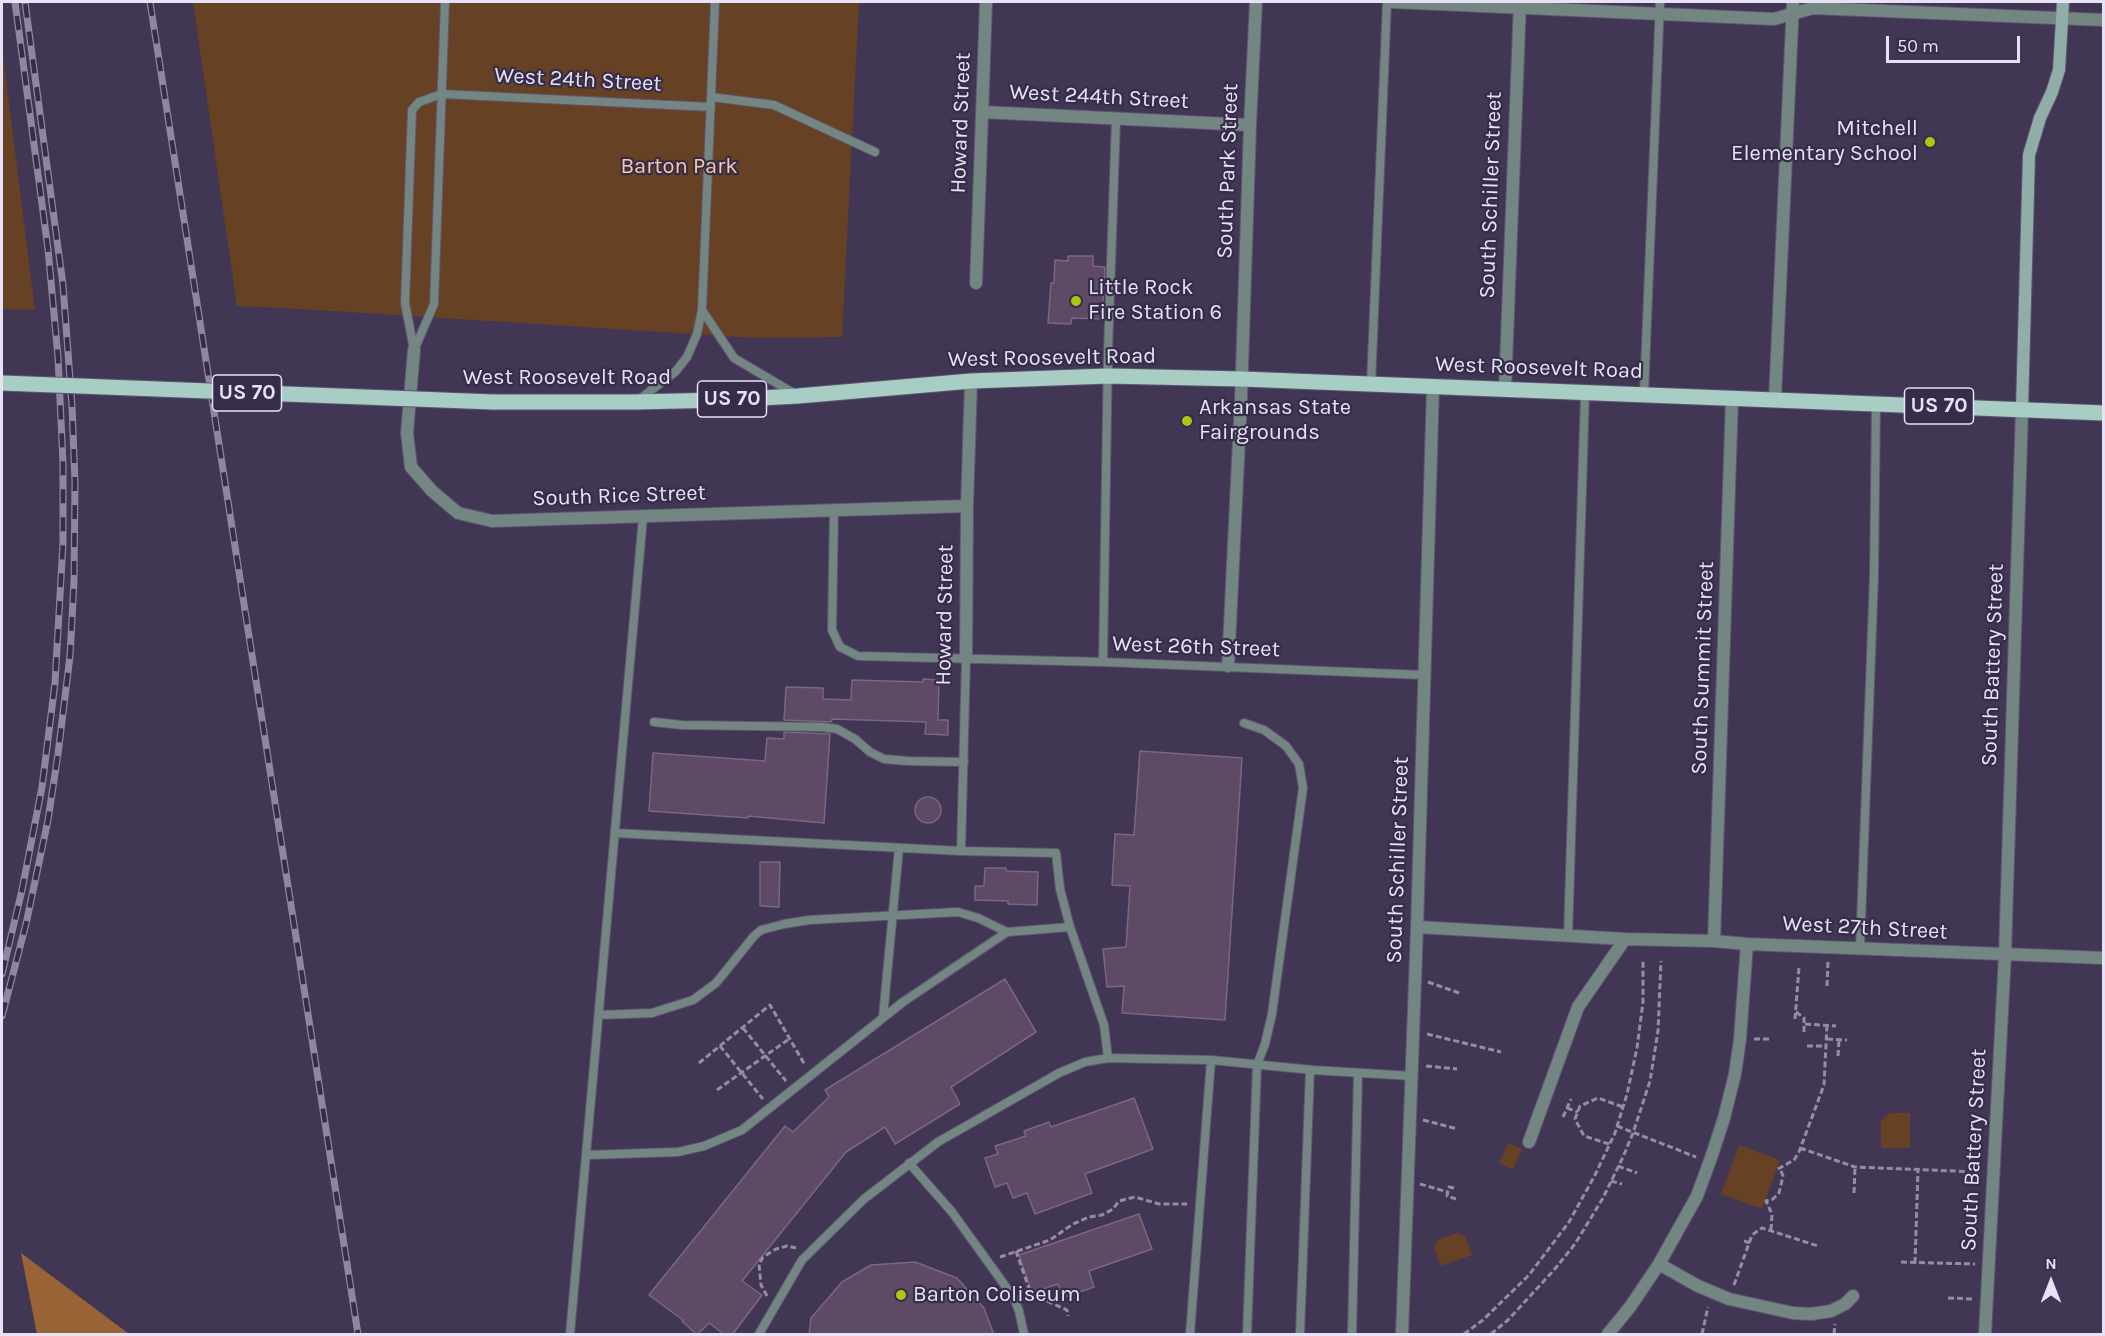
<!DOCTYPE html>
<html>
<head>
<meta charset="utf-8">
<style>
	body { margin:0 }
	#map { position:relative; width:2105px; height:1336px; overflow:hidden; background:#413754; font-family:Karla,sans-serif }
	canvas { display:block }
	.frame { position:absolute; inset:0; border:3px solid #e7e2f5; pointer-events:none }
	.north { position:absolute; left:2021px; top:1252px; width:60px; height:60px; -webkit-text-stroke:4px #362d49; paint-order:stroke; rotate:0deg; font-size:16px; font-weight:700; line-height:24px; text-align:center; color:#e7e2f5 }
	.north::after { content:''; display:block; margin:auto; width:21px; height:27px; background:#e7e2f5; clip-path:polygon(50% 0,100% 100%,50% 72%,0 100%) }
	.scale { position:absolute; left:1886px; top:36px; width:134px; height:27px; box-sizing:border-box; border:3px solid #e7e2f5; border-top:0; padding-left:8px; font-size:18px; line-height:21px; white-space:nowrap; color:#e7e2f5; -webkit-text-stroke:4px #362d49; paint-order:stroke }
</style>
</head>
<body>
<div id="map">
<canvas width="2105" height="1336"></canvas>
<div class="frame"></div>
<div class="north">N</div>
<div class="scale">50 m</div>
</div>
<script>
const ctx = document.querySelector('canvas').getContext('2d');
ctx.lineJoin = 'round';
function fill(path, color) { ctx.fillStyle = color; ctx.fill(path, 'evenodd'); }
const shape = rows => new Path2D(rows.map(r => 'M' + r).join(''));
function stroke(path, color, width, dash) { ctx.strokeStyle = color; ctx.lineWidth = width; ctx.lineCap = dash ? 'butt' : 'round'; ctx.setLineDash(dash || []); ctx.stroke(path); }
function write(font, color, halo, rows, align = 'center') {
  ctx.font = font + ' Karla,sans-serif'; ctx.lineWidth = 4.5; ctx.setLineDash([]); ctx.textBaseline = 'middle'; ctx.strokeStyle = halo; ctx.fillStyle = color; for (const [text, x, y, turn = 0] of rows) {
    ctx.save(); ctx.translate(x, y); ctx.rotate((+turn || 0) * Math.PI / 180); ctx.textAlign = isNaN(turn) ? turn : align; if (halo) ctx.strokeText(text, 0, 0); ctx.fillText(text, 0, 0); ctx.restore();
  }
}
fill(shape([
	[193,2,859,2,842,337,756,338,301,309,237,306],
	[2,48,35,310,2,309],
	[1890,1113,1910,1113,1910,1148,1881,1148,1881,1121],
	[1508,1143,1522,1149,1513,1169,1499,1163],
	[1739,1145,1780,1160,1762,1209,1721,1194],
	[1457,1233,1465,1236,1472,1255,1441,1266,1434,1248,1437,1240]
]), '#664123');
fill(shape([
	[21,1253,129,1334,37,1334]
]), '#9a6335');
const building = shape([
	[1068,256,1093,256,1093,266,1105,267,1102,319,1072,318,1071,324,1048,323,1051,283,1054,283,1055,260,1068,261,1068,256],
	[923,679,939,680,938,720,948,720,948,735,925,734,926,722,832,719,831,722,784,720,786,687,823,688,823,699,851,700,852,680,923,682,923,679],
	[784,732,830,734,824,823,748,816,748,818,649,811,653,753,765,761,767,738,784,739,784,732],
	[1140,751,1242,758,1225,1020,1122,1013,1124,986,1107,987,1103,949,1126,947,1130,886,1112,885,1115,834,1134,835,1140,751],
	'915 810a13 13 0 1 1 26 0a13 13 0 1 1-26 0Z',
	[760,862,780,862,779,907,760,906,760,862],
	[985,868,1006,868,1006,871,1038,872,1037,905,1008,904,1008,901,975,900,975,886,984,886,985,868],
	[1005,979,1036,1032,951,1087,960,1104,895,1144,885,1127,846,1152,742,1281,762,1295,732,1335,725,1335,709,1323,697,1335,682,1321,683,1320,649,1295,785,1126,793,1132,829,1097,825,1090,1005,979],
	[1134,1098,1153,1149,1085,1174,1092,1193,1035,1214,1027,1193,1013,1198,1007,1183,995,1187,985,1158,998,1154,995,1146,1026,1136,1024,1131,1049,1122,1051,1127,1134,1098],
	[1139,1214,1152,1249,1089,1271,1094,1287,1062,1298,1058,1284,1032,1293,1019,1255,1139,1214],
	[915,1262,957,1278,984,1308,994,1335,809,1335,811,1318,842,1282,871,1265,915,1262]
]);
fill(building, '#5f4a65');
stroke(building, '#7c6682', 1.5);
const lane = shape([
	[711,97,774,105,875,152],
	[702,310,734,358,795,394],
	[415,348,434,304,445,2],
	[414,350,405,303,412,110,419,102,442,94,711,107],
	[1371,384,1387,2],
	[1644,394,1660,2],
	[640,399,676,371,687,357,697,334,702,310,715,2],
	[834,510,832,630,840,647,858,656,1103,662,1424,675],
	[1103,662,1108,351,1116,119],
	[654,722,682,725,822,727,837,729,855,739,870,752,884,759,908,761,964,762],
	[1244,723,1264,730,1286,746,1299,764,1303,788,1272,1014,1265,1044,1257,1065,1247,1334],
	[615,833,961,851,1056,853,1060,889,1070,927,1104,1025,1108,1058],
	[961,851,966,659],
	[1568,936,1585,393],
	[1860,948,1874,576,1876,403],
	[599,1015,652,1013,693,1000,716,983,754,936,761,930,784,924,809,920,958,912,978,918,1007,932,1070,927],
	[883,1017,899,848],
	[587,1155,678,1152,704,1146,742,1130,903,1002,1007,932],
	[909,1163,952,1212,1014,1298,1019,1311,1024,1334],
	[570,1334,643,517],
	[759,1334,802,1260,864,1199,938,1142,1059,1073,1085,1062,1108,1058,1211,1060,1313,1070,1412,1076],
	[1190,1334,1211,1060],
	[1300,1334,1310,1070],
	[1352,1334,1358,1073]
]);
const street = shape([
	[1392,2,1774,19,1813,8,2104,20],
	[982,112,1250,125],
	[976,283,986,2],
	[414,350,407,433,411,467,432,491,458,513,492,521,967,506],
	[1505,390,1520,2],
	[1775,399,1793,2],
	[966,659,967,506,971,381],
	[1228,666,1241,399,1250,125,1256,2],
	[1417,927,1625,939],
	[1714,941,1732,398],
	[1529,1142,1578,1007,1625,939,1714,941,1747,944,2104,958],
	[1659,1264,1698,1286,1729,1299,1793,1313,1811,1314,1831,1311,1845,1304,1853,1296],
	[1402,1334,1417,927,1433,386],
	[1608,1334,1630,1307,1659,1264,1697,1196,1712,1155,1724,1118,1735,1074,1740,1039,1747,944],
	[1985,1334,2005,955,2022,409]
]);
const secondary = shape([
	[2022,409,2029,155,2040,118,2052,92,2059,70,2063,2]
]);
const primary = shape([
	[493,402,636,402,721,400,798,396,971,381,1108,376,1242,379,2104,413]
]);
stroke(lane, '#5f5671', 10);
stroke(street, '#5f5671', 14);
stroke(secondary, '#5f5671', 14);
stroke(primary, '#5f5671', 17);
stroke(shape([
	[1428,982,1462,994],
	[1827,986,1828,961],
	[1796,1012,1804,1018,1804,1033],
	[1795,1019,1799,967],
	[1805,1024,1836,1026],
	[743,1028,786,1081],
	[1427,1034,1501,1052],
	[1754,1039,1769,1039],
	[1827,1039,1847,1040],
	[720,1046,763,1099],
	[1807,1046,1826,1046],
	[1838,1056,1839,1040],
	[699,1063,770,1005,805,1065],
	[1426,1066,1457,1069],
	[717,1090,789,1039],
	[1567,1108,1578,1112],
	[1563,1117,1571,1099],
	[1423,1120,1458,1129],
	[1617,1126,1696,1157],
	[1609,1144,1584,1136,1575,1119,1580,1106,1598,1098,1623,1107],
	[1800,1148,1855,1167,1980,1172],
	[1618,1166,1637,1173],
	[1778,1169,1794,1160,1799,1152,1824,1085,1827,1025],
	[1611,1181,1622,1184],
	[1420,1184,1448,1192],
	[1454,1188,1449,1187,1447,1196,1456,1199],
	[1854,1193,1855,1167],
	[1771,1230,1772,1214,1766,1201,1773,1199,1779,1193,1783,1176,1780,1168],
	[1744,1241,1750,1243],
	[1016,1251,1031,1294,1067,1310,1068,1316],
	[1000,1257,1050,1240,1073,1224,1089,1217,1102,1215,1113,1209,1119,1201,1135,1197,1159,1204,1187,1204],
	[1901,1262,1975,1264],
	[1915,1263,1918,1170],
	[1734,1285,1752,1235,1762,1228,1818,1246],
	[767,1296,761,1285,759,1264,763,1257,776,1249,787,1246,796,1248],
	[1948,1298,1973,1299],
	[1464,1334,1483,1320,1529,1275,1569,1222,1595,1175,1615,1133,1627,1094,1637,1048,1643,1002,1643,960],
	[1491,1334,1508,1320,1554,1270,1575,1244,1603,1198,1623,1157,1633,1133,1650,1081,1658,1031,1661,961],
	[1702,1334,1708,1307],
	[1834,1334,1835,1324]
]), '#958da5', 3, [6, 3]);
stroke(lane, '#738681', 8);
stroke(street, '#738681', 12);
stroke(secondary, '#90aea7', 12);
stroke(primary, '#a7cdc4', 15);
const rail = shape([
	[150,2,358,1334],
	[2,974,22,890,42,787,55,683,63,543,63,463,58,357,48,249,15,2],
	[2,1016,26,924,48,820,58,754,70,656,74,581,75,482,72,406,63,285,25,2]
]);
stroke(rail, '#8f87a0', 7);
stroke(rail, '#362d49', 4.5, [14]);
const primaryBridge = shape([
	[2,383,493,402]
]);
stroke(primaryBridge, '#5f5671', 17, []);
stroke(primaryBridge, '#a7cdc4', 15);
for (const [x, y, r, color] of [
	[1930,142,6,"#adc610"],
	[1076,301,6,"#adc610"],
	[1187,421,6,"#adc610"],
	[901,1295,6,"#adc610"]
]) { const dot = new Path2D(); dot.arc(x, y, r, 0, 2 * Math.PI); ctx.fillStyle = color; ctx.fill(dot); stroke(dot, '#362d49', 2); }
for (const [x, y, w] of [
	[247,393,69],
	[732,399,69],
	[1939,406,69]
]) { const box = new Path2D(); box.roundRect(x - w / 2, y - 18, w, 36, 4.5); ctx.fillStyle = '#362d49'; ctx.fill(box); stroke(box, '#e7e2f5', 1.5); }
write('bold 21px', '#e7e2f5', null, [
	["US 70",247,393],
	["US 70",732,399],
	["US 70",1939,406]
]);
write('22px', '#e7e2f5', '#362d49', [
	["West 24th Street",578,80,3],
	["West 244th Street",1099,97,3],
	["Howard Street",961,123,-88],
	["South Park Street",1228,171,-88],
	["South Schiller Street",1491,195,-88],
	["West Roosevelt Road",1052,358,-1],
	["West Roosevelt Road",1539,368,2],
	["West Roosevelt Road",567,378],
	["South Rice Street",619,496,-2],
	["Howard Street",945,615,-89],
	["West 26th Street",1196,647,2],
	["South Battery Street",1993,665,-88],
	["South Summit Street",1703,668,-88],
	["South Schiller Street",1398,860,-88],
	["West 27th Street",1865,928,3],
	["South Battery Street",1974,1150,-87]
]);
write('22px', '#e7e2f5', '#362d49', [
	["Mitchell",1918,129,"right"],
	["Elementary School",1918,154,"right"],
	["Little Rock",1088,288],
	["Fire Station 6",1088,313],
	["Arkansas State",1199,408],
	["Fairgrounds",1199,433],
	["Barton Coliseum",913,1295]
], 'left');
write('22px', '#fbcaa5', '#362d49', [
	["Barton Park",679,167]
]);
</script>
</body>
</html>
